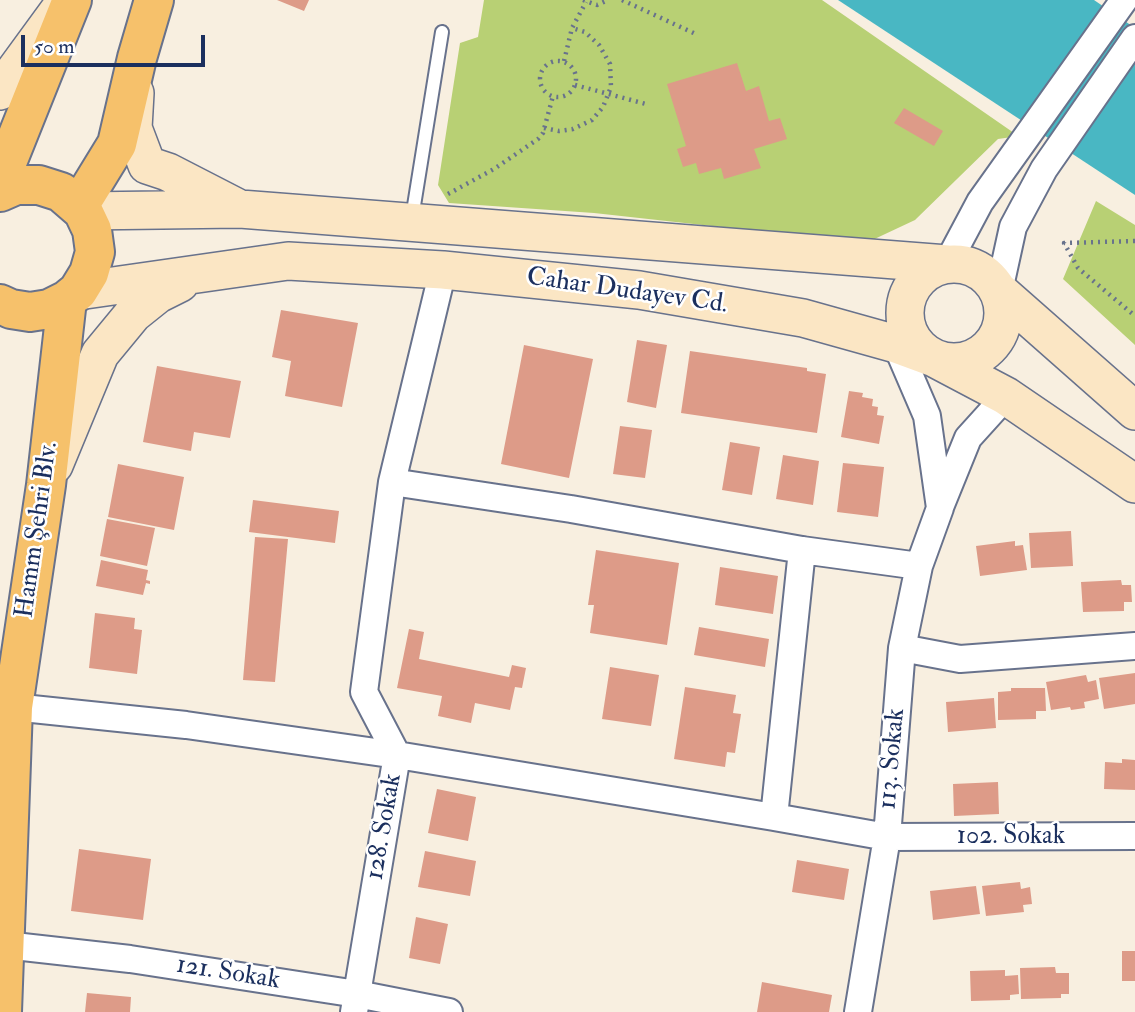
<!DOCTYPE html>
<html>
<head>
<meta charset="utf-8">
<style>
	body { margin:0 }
	#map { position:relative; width:1135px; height:1012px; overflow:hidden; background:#f8efe0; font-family:"IM FELL Double Pica",serif }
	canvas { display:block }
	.scale { position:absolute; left:21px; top:35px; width:184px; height:32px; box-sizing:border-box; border:4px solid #1b2f5e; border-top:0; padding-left:9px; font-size:21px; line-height:24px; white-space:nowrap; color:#1b2f5e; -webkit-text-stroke:5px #fff; paint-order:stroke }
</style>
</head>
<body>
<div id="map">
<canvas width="1135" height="1012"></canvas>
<div class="scale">50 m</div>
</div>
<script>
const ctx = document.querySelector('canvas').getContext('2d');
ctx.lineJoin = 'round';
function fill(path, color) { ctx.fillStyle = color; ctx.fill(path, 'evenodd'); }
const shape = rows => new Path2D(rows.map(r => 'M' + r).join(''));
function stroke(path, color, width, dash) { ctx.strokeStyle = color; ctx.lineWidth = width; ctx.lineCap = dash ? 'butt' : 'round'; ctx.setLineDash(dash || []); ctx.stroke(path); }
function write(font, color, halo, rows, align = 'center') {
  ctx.font = font + ' "IM FELL Double Pica",serif'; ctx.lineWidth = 5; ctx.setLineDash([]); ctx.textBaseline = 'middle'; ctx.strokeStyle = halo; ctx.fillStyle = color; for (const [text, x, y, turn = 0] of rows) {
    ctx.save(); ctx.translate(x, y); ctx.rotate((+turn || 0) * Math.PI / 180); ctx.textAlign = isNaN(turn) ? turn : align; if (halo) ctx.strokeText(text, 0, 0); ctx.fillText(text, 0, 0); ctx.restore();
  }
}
fill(shape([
	[484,0,822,0,1014,133,1012,137,998,139,915,220,866,243,594,213,449,203,438,185,460,43,478,37],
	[1096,201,1135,225,1135,345,1063,279]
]), '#b8d074');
fill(shape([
	[838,0,1094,0,1135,28,1135,195]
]), '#49b7c3');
fill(shape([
	[277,0,309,0,304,11],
	[737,63,746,91,759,86,769,121,780,118,787,139,754,149,761,168,724,179,721,168,699,174,696,163,683,167,677,149,686,146,667,84],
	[904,108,943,131,934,146,894,123],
	[281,310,358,323,342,407,285,396,291,361,272,357],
	[637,340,667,345,656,408,627,402],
	[524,345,593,359,569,478,501,464],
	[690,351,807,368,807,371,826,374,817,433,681,413],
	[157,366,241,381,230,438,194,432,191,451,143,442],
	[849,391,863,393,862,397,873,399,872,406,878,407,877,415,884,416,879,444,841,437],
	[620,426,652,430,645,478,613,474],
	[730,442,760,447,752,495,722,490],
	[783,455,819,461,813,505,776,499],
	[843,463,884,467,878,517,837,512],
	[118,464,184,477,174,530,108,517],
	[253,500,339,511,335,543,249,532],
	[107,519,155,528,147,566,100,556],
	[1071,531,1073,566,1031,568,1029,533],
	[255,537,288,539,275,682,243,680],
	[1015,541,1015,546,1023,545,1027,570,980,576,976,546],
	[596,550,679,563,667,645,590,633,594,605,588,605],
	[101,560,148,570,146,580,150,581,150,584,146,583,143,595,96,586],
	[720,567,778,576,773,614,715,605],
	[1121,580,1122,585,1131,585,1132,602,1124,602,1124,611,1083,612,1081,582],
	[95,613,135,618,134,629,142,630,137,674,89,668],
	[699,627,769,639,765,667,694,655],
	[409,629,424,632,419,659,509,677,512,665,526,668,522,688,515,687,510,710,475,703,471,723,438,716,442,696,397,688],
	[610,667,659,675,651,726,602,719],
	[1135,673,1135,704,1104,709,1099,678],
	[1086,675,1088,682,1096,680,1099,699,1084,702,1085,708,1071,710,1070,707,1051,710,1046,682],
	[685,687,736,695,733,713,741,714,735,753,727,752,725,767,674,759],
	[1011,688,1045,688,1046,711,1036,711,1036,719,998,720,998,692,1011,691],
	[994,698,996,728,948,732,946,702],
	[1122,759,1135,760,1135,790,1104,789,1105,762,1122,763],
	[998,782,999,814,954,816,953,784],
	[437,789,476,797,468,841,428,833],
	[79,849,151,859,143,920,71,911],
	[425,851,476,861,470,896,418,887],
	[797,860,849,869,844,900,792,892],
	[1020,882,1021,889,1030,887,1032,904,1023,905,1024,912,986,916,982,886],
	[976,886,980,914,933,920,930,891],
	[416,917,448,924,440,964,409,958],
	[1122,951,1135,951,1135,981,1122,981],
	[1055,967,1056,973,1069,973,1069,994,1061,994,1061,998,1021,999,1020,968],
	[1005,970,1005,976,1018,975,1019,994,1010,995,1010,1000,971,1001,970,971],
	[762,982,832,995,829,1012,757,1012],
	[87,993,131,997,130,1012,85,1012]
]), '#dd9b88');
const service = shape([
	[412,218,442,32]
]);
const minor = shape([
	[947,264,980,202,1124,0],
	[443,270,392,482,571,509,802,550,919,566],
	[999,291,1013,227,1044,169,1135,38],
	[940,507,968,438,1006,396],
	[802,550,774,817,887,837,1135,836],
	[902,648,960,659,1135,646],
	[13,707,186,725,397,755,774,817],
	[5,945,130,959,357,994,449,1012],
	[354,1012,397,755,364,692,392,482],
	[858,1012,887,837,902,648,919,566,940,508,927,416,896,344]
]);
const secondary = shape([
	[0,91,60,9],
	[135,93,133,128,147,165,168,172,236,207],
	[83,211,240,209,947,264],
	'905 313a49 49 0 1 1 98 0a49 49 0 1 1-98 0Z',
	[78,291,288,261,443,270,639,290,803,318,896,344,934,358,1006,396,1135,484],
	[999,291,1135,411],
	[54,465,100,354,133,314,158,294,180,283]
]);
const primary = shape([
	[0,180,72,0],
	[0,192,16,185,39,185,61,192,83,211,92,230,95,252,89,273,78,291,67,300,49,309,30,312,11,309,0,304],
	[79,206,117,144,137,58,154,0],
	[2,1012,13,707,46,485,67,300]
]);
stroke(service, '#68728c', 16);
stroke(minor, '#68728c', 30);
stroke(secondary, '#68728c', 40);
stroke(primary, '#68728c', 42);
stroke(shape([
	[583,0,597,5,608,0],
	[622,0,698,35],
	'540 79a18 18 0 1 1 36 0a18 18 0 1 1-36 0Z',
	[564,61,572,28,586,2],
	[575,85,646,104],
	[544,128,559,131,573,129,592,120,603,107,611,87,610,64,599,45,585,32,572,28],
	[448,194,494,169,538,139,543,133,553,96],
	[1135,241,1064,243,1078,268,1135,316]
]), '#68728c', 4.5, [2, 5]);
stroke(service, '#fff', 12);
stroke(minor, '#fff', 26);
stroke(secondary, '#fbe6c4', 37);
stroke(primary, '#f6c16b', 38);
write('26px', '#1b2f5e', '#fff', [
	["Cahar Dudayev Cd.",627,292,8],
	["Hamm Şehri Blv.",38,530,-82],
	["113. Sokak",893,759,-85],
	["128. Sokak",385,827,-80],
	["102. Sokak",1011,837],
	["121. Sokak",228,974,9]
]);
</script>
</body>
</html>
